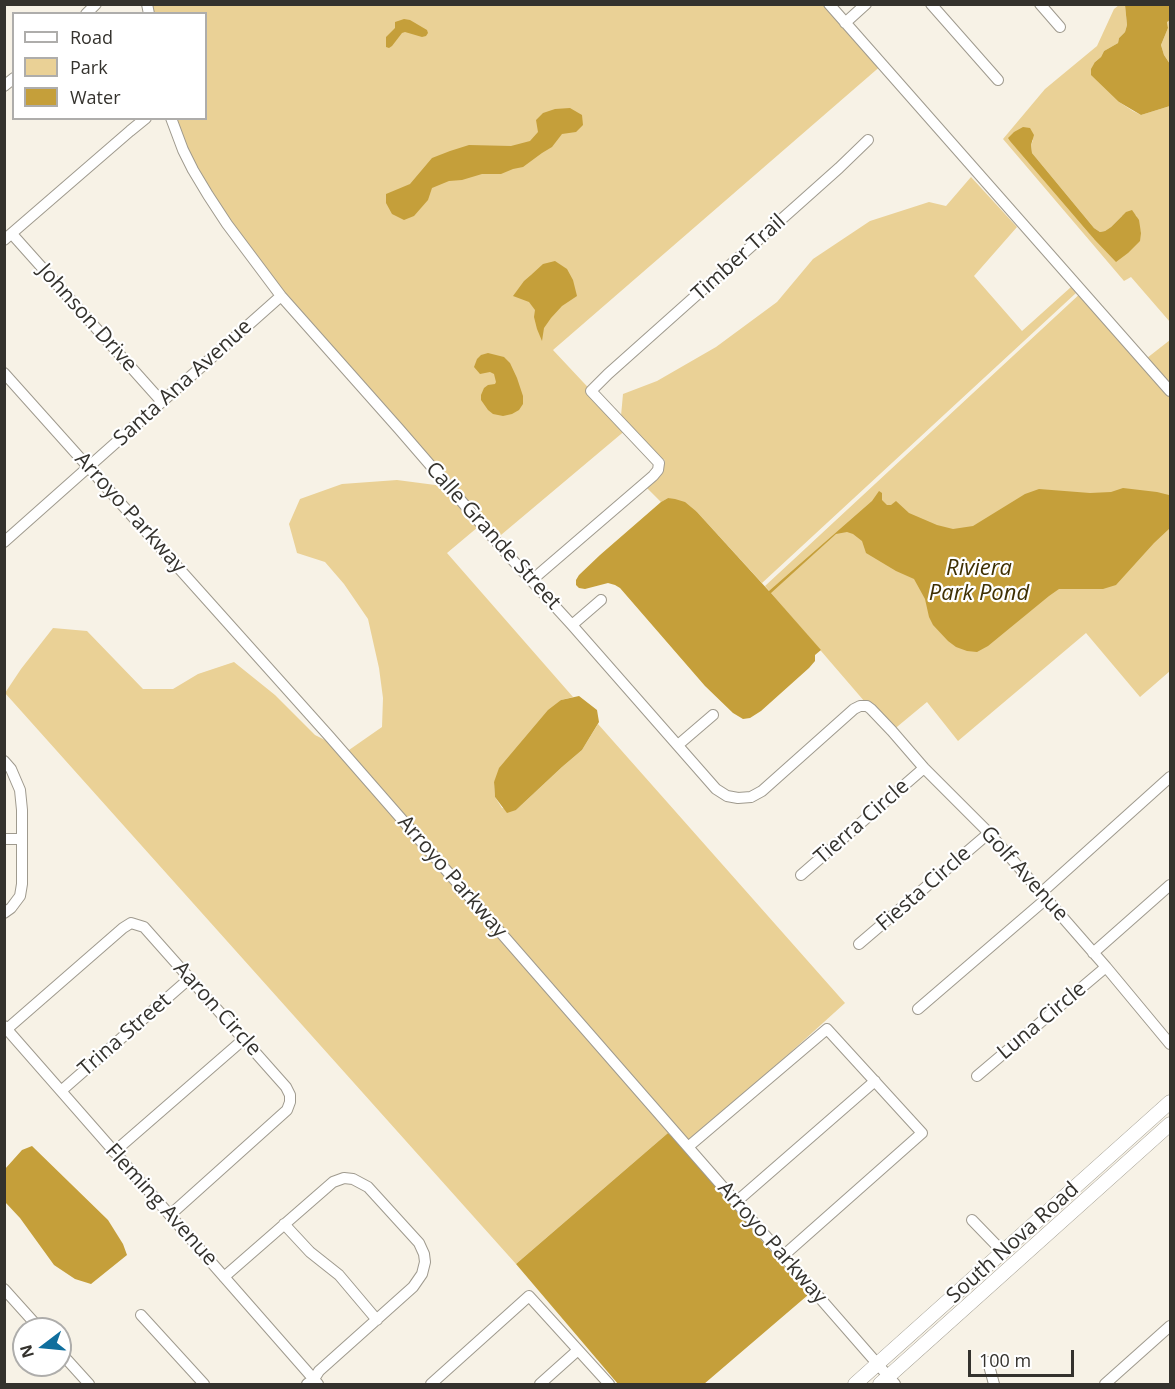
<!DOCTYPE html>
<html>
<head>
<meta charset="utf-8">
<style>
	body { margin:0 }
	#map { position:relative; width:1175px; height:1389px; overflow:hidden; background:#f7f2e6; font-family:"Open Sans",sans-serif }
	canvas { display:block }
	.frame { position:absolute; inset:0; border:6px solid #34322d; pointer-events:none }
	.legend { position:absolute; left:12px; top:12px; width:195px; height:108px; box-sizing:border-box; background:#fff; border:2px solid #aeadab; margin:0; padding:8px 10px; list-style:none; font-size:18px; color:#34322d }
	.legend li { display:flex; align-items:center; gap:12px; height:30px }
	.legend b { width:30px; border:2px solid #aeadab }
	.north { position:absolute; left:12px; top:1317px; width:60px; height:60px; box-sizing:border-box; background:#fff; border:2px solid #aeadab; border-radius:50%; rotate:254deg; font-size:16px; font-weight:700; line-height:24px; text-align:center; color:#34322d }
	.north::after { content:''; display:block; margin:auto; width:21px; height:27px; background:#0f6e9d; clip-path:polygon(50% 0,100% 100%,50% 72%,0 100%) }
	.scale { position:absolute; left:968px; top:1350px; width:106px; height:27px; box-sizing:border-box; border:3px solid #34322d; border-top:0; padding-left:8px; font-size:18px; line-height:21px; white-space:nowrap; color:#34322d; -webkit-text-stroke:4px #fff; paint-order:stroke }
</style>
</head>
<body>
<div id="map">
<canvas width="1175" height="1389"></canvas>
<div class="frame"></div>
<ul class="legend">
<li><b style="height:8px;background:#fff"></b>Road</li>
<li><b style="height:16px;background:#ead196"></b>Park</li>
<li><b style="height:16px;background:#c59f3a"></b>Water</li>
</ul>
<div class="north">N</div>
<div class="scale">100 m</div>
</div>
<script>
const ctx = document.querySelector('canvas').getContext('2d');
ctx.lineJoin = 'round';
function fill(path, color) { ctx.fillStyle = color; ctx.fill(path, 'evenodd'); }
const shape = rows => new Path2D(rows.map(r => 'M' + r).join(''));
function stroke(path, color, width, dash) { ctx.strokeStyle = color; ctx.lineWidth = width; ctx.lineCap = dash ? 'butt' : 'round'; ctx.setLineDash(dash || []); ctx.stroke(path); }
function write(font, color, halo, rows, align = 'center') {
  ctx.font = font + ' "Open Sans",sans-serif'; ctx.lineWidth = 4.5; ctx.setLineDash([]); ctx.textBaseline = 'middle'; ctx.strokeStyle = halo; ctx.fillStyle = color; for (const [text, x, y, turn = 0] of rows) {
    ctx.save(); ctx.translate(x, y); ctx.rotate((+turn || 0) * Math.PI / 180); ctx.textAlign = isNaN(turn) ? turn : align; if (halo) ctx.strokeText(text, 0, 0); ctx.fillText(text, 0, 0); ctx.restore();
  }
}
fill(shape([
	[147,5,830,5,883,64,553,350,627,429,495,540,281,296,193,170,172,119,206,118,206,14,148,13],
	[1119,5,1125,5,1127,25,1125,32,1119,38,1118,43,1104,51,1101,57,1095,62,1119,102,1133,111,1141,115,1170,106,1170,322,1131,277,1124,281,1003,139,1045,89,1097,46,1114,9],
	[1014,132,1033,140,1031,145,1032,153,1094,228,1100,232,1105,231,1111,227,1122,216,1136,215,1141,233,1094,239],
	[1170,20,1170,64,1164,55,1161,45,1168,28,1167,21],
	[971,177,1017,227,974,276,1022,331,1071,287,1076,293,762,583,697,512,668,498,661,502,646,487,665,463,664,459,662,459,621,416,623,394,657,381,716,347,777,302,813,259,870,221,929,202,946,206],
	[1083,291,1170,390,1170,671,1140,697,1086,633,958,741,927,702,892,731,871,709,765,586],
	[1170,340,1170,384,1147,358],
	[397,480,443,486,478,527,447,553,573,697,561,700,494,782,495,797,502,808,516,810,562,767,582,750,598,724,845,1003,739,1099,689,1141,345,749,349,750,382,727,383,698,379,668,368,619,344,584,325,562,297,553,289,524,300,499,342,484],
	[53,628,87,631,143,689,173,689,198,674,234,662,275,695,315,735,327,741,684,1149,668,1133,516,1264,5,693,21,669]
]), '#ead196');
fill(shape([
	[1125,5,1170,5,1170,20,1167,22,1168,28,1161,45,1164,55,1170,64,1170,106,1141,115,1119,102,1091,75,1091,69,1095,62,1101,57,1104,51,1118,43,1119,38,1125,32,1127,25],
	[404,19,410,20,427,30,428,33,426,36,422,37,405,32,402,33,392,46,389,48,386,47,386,37,395,28,395,22],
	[570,108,582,115,583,125,576,132,562,134,552,147,542,153,523,167,513,169,501,174,482,174,462,180,449,181,432,188,428,200,414,216,404,220,392,214,386,203,386,194,410,184,432,158,450,151,469,145,511,146,530,141,538,132,536,120,543,113,555,109],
	[1023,127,1030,128,1034,135,1031,145,1032,153,1094,228,1100,232,1105,231,1111,227,1126,212,1132,210,1139,220,1141,233,1140,241,1128,253,1116,262,1094,239,1010,141,1008,138,1014,132],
	[555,261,567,269,573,280,577,296,562,306,551,318,544,328,542,341,537,329,534,317,535,310,529,302,513,296,524,281,531,275,543,264],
	[488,353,504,357,510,363,517,378,523,396,523,404,519,410,512,414,503,416,493,414,488,410,481,400,481,395,484,388,488,385,495,384,496,382,494,374,490,372,480,374,474,367,477,359,481,355],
	[1123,488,1157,492,1169,495,1170,497,1170,528,1154,543,1116,585,1103,589,1059,589,1049,596,988,646,977,652,967,651,956,647,948,641,933,625,929,617,925,599,914,579,896,571,866,553,862,541,853,534,847,532,836,534,771,593,821,650,815,655,815,661,809,668,761,711,750,718,743,719,733,713,705,686,620,588,615,585,608,583,585,589,579,588,576,585,576,580,579,575,600,555,661,502,668,498,675,499,685,502,697,512,769,591,872,501,879,491,882,493,882,500,887,505,891,505,896,501,909,513,937,525,953,529,973,526,1025,494,1039,489,1090,493,1111,492],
	[579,696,597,710,599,722,582,750,562,767,516,810,507,813,495,797,494,782,499,768,548,710,561,700],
	[668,1133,684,1149,808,1295,704,1384,618,1384,516,1264],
	[32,1146,108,1220,123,1244,127,1255,91,1284,75,1279,54,1265,20,1218,5,1202,5,1169,22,1150]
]), '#c59f3a');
const minor = shape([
	[147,4,149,14],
	[829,4,1170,391],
	[931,4,998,80],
	[1040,4,1060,27],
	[86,14,96,4],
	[845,23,866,4],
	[4,86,14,78],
	[171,118,183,150,193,170,208,195,227,224,281,296,399,429,508,555,572,625,716,789,727,796,738,798,751,797,762,791,854,709,860,706,867,706,871,709,892,731,924,768,989,833,1106,967,1170,1044],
	[12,234,162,402],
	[4,240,130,131,146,118],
	[4,373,329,736,895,1384],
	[4,542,281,296],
	[532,580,653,476,658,470,659,463,591,391,608,374,839,168,868,140],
	[572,625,601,600],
	[678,745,713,715],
	[4,761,11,769,20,790,22,810,22,884,20,896,11,908,4,913],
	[4,839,22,839],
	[801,875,924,768],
	[1041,893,1170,777],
	[859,944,989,833],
	[1093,953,1170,885],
	[918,1009,1046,899],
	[4,1026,318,1384],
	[7,1029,123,928,131,923,144,927,286,1087,290,1095,290,1102,287,1110,170,1215],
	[977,1076,1106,967],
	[61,1091,190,978],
	[688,1147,827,1029,922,1133,783,1256],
	[114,1152,244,1039],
	[736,1202,875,1081],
	[972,1220,1003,1252],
	[284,1224,310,1252,339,1275,377,1320],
	[224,1277,333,1182,344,1178,353,1179,368,1187,419,1243,424,1254,425,1262,422,1274,413,1287,319,1371,314,1379,307,1384],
	[4,1289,40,1329],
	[141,1315,204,1384],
	[60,1352,89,1384],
	[988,1362,994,1384],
	[431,1384,529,1296,609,1384],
	[540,1384,578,1350],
	[1105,1384,1170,1326]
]);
const major = shape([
	[855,1384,1170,1102],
	[880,1384,1170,1124]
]);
stroke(minor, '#9f9a8e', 12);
stroke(major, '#9f9a8e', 15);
stroke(minor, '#fff', 10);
stroke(major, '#fff', 14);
write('21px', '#34322d', '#fff', [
	["Timber Trail",739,258,-42],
	["Johnson Drive",87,318,48],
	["Santa Ana Avenue",183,383,-42],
	["Arroyo Parkway",130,513,48],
	["Calle Grande Street",493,536,48],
	["Tierra Circle",862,822,-41],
	["Golf Avenue",1024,874,48],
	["Arroyo Parkway",452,877,49],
	["Fiesta Circle",924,889,-41],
	["Aaron Circle",217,1009,48],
	["Luna Circle",1042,1021,-40],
	["Trina Street",125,1035,-41],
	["Fleming Avenue",161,1205,48],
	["Arroyo Parkway",772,1243,49],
	["South Nova Road",1013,1243,-42]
]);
write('italic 22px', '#3f3003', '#fff', [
	["Riviera",979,569],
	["Park Pond",979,594]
]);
</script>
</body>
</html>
